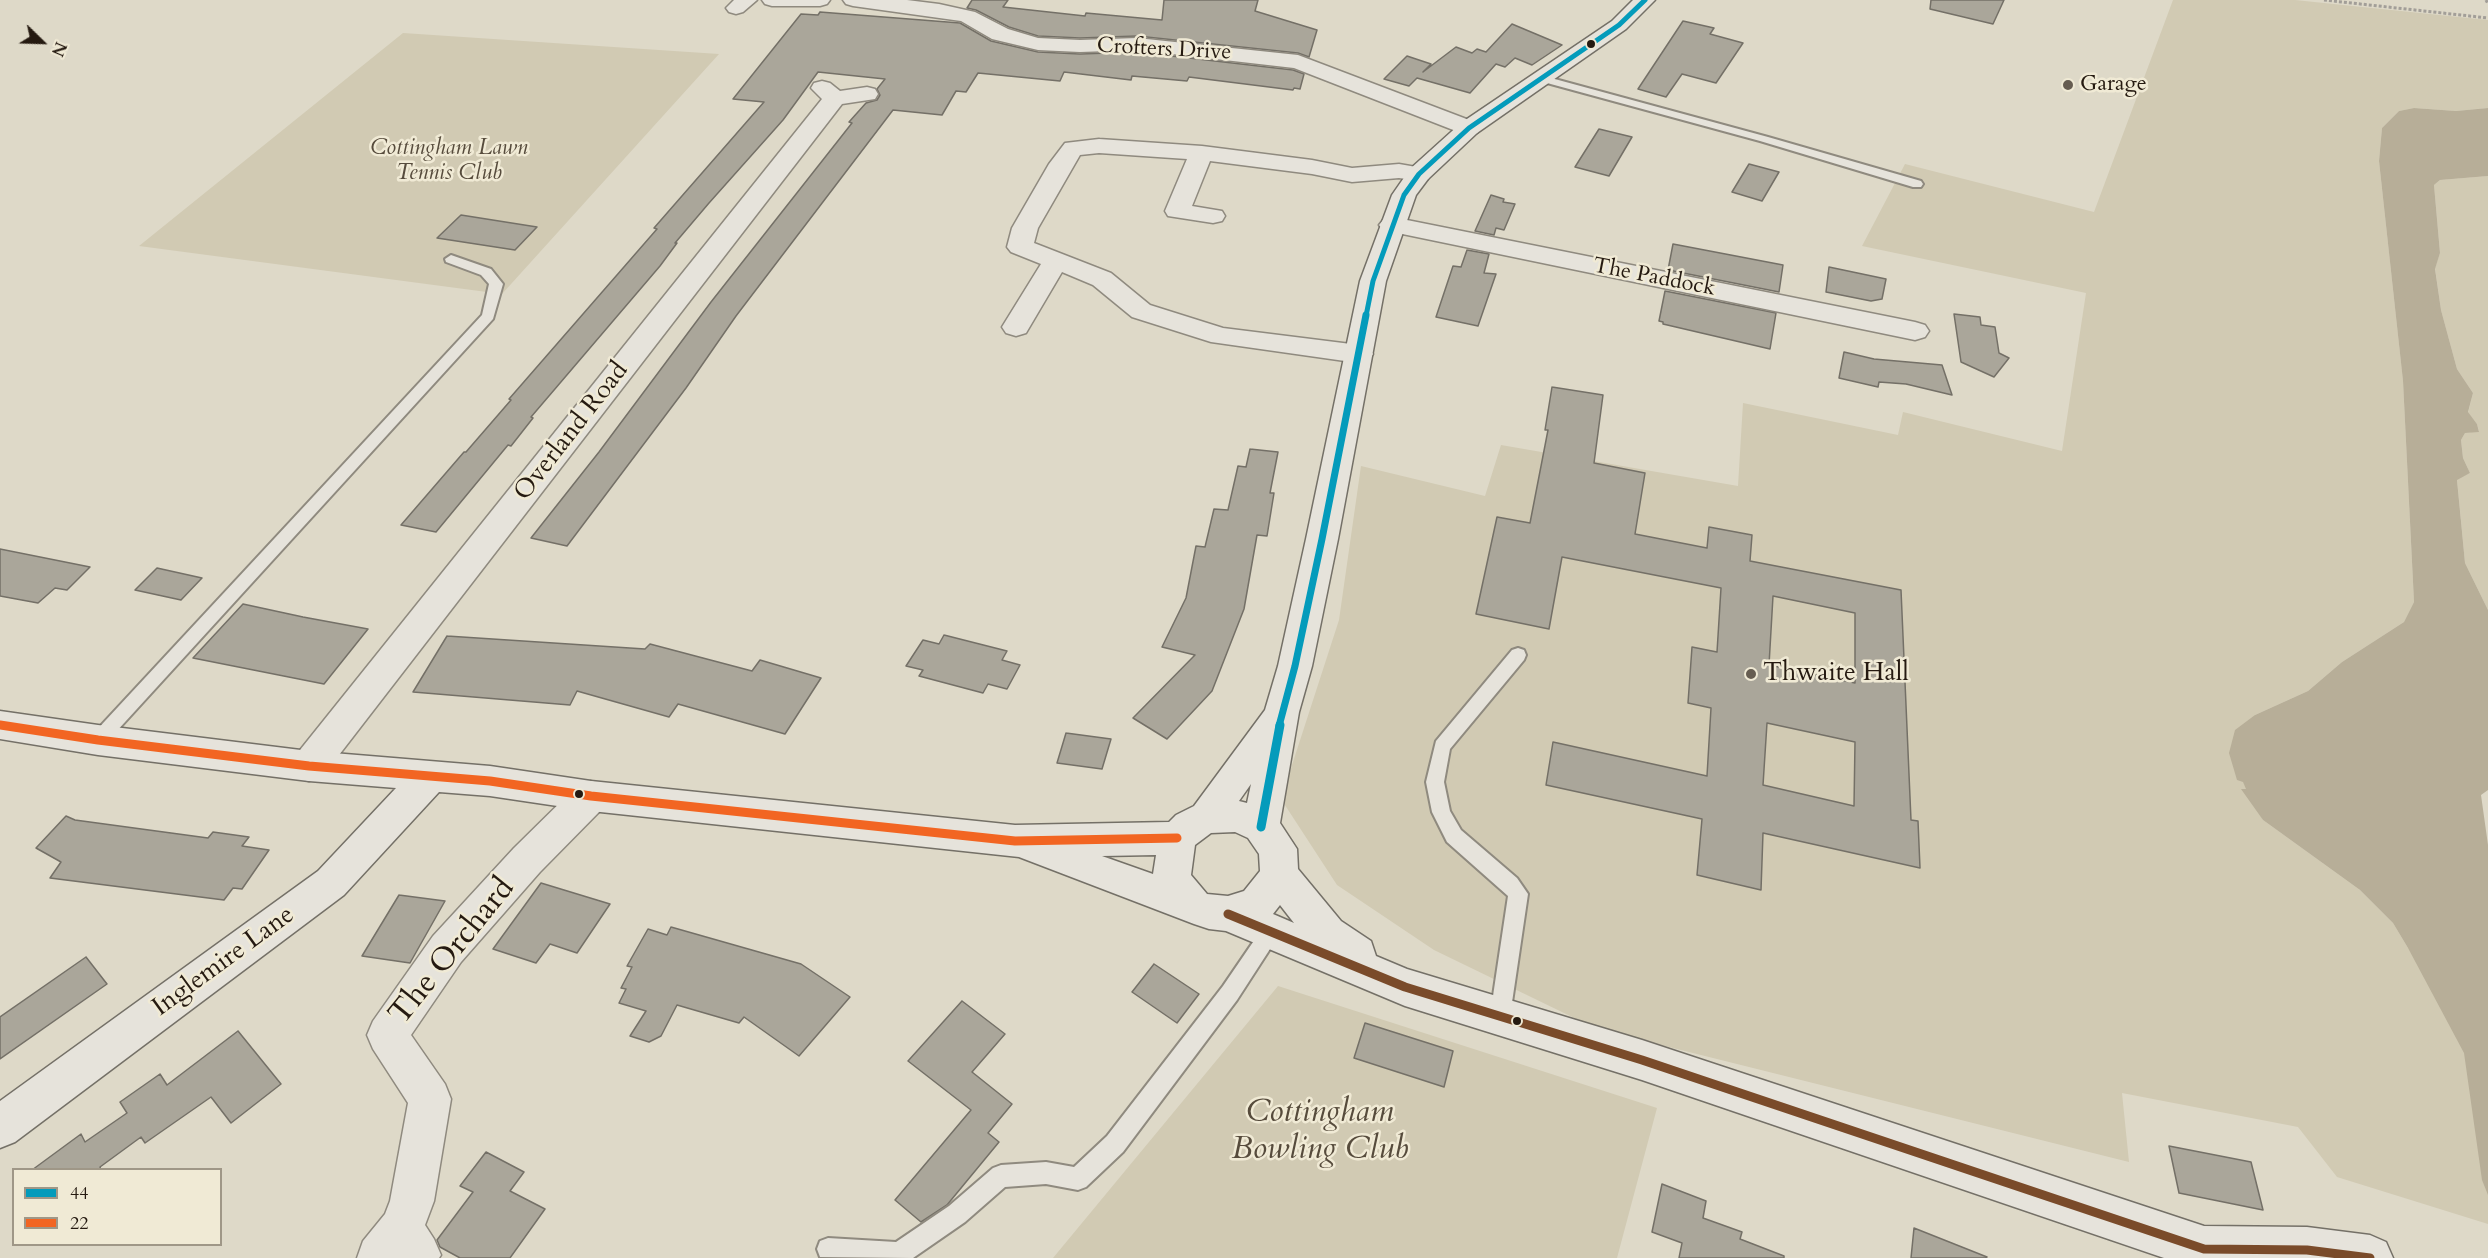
<!DOCTYPE html>
<html>
<head>
<meta charset="utf-8">
<style>
	body { margin:0 }
	#map { position:relative; width:2488px; height:1258px; overflow:hidden; background:#ded9c8; font-family:Cardo,serif }
	canvas { display:block }
	.legend { position:absolute; left:12px; top:1168px; width:210px; height:78px; box-sizing:border-box; background:#f0ead5; border:2px solid #9f9787; margin:0; padding:8px 10px; list-style:none; font-size:18px; color:#251a11 }
	.legend li { display:flex; align-items:center; gap:12px; height:30px }
	.legend b { width:30px; border:2px solid #9f9787 }
	.north { position:absolute; left:12px; top:12px; width:60px; height:60px; -webkit-text-stroke:4px #f0ead5; paint-order:stroke; rotate:113deg; font-size:16px; font-weight:700; line-height:24px; text-align:center; color:#251a11 }
	.north::after { content:''; display:block; margin:auto; width:21px; height:27px; background:#251a11; clip-path:polygon(50% 0,100% 100%,50% 72%,0 100%) }
</style>
</head>
<body>
<div id="map">
<canvas width="2488" height="1258"></canvas>
<ul class="legend">
<li><b style="height:8px;background:#049bbb"></b>44</li>
<li><b style="height:8px;background:#f26522"></b>22</li>
</ul>
<div class="north">N</div>
</div>
<script>
const ctx = document.querySelector('canvas').getContext('2d');
ctx.lineJoin = 'round';
function fill(path, color) { ctx.fillStyle = color; ctx.fill(path, 'evenodd'); }
const shape = rows => new Path2D(rows.map(r => 'M' + r).join(''));
function stroke(path, color, width, dash) { ctx.strokeStyle = color; ctx.lineWidth = width; ctx.lineCap = dash ? 'butt' : 'round'; ctx.setLineDash(dash || []); ctx.stroke(path); }
function write(font, color, halo, rows, align = 'center') {
  ctx.font = font + ' Cardo,serif'; ctx.lineWidth = 5; ctx.setLineDash([]); ctx.textBaseline = 'middle'; ctx.strokeStyle = halo; ctx.fillStyle = color; for (const [text, x, y, turn = 0] of rows) {
    ctx.save(); ctx.translate(x, y); ctx.rotate((+turn || 0) * Math.PI / 180); ctx.textAlign = isNaN(turn) ? turn : align; if (halo) ctx.strokeText(text, 0, 0); ctx.fillText(text, 0, 0); ctx.restore();
  }
}
fill(shape([
	[2173,0,2295,0,2488,20,2488,108,2456,111,2414,108,2399,111,2382,128,2379,161,2403,381,2414,602,2404,622,2342,662,2308,691,2255,715,2243,781,2263,820,2360,890,2393,923,2408,948,2488,1036,2488,1224,2337,1177,2298,1127,2122,1093,2129,1162,1597,1029,1434,950,1337,885,1281,799,1339,620,1361,466,1485,496,1501,445,1738,486,1743,403,1898,435,1903,412,2062,451,2086,293,1862,246,1905,164,2094,212],
	[403,33,719,54,502,294,139,246],
	[2488,176,2488,610,2465,563,2457,479,2470,473,2463,458,2461,440,2465,433,2479,431,2477,424,2468,413,2473,393,2457,369,2441,310,2435,268,2440,253,2434,185,2440,180],
	[1278,986,1657,1108,1617,1258,1053,1258]
]), '#d1cab3');
fill(shape([
	[2414,108,2456,111,2488,108,2488,176,2440,180,2434,185,2440,253,2435,269,2441,310,2457,369,2473,393,2468,412,2477,424,2479,432,2465,433,2461,440,2463,458,2470,473,2457,480,2465,563,2488,610,2488,790,2481,795,2488,845,2488,1195,2482,1180,2464,1053,2408,948,2393,923,2360,890,2263,820,2241,789,2246,789,2243,782,2237,780,2229,753,2235,730,2255,715,2308,691,2342,662,2404,622,2414,602,2403,381,2379,161,2382,128,2399,111]
]), '#b7ae98');
const building = shape([
	[972,0,1008,0,1003,7,1085,16,1086,13,1162,20,1164,0,1258,0,1255,11,1317,30,1309,57,1298,53,1137,36,1080,38,1038,36,1009,27,976,10,967,8,972,0],
	[1931,0,2004,0,1993,24,1930,9,1931,0],
	[820,12,960,23,991,41,1038,52,1080,54,1137,52,1293,70,1304,74,1300,89,1294,88,1293,90,1189,77,1187,81,1132,76,1131,80,1064,72,1060,81,978,73,966,92,956,91,942,115,893,110,736,316,686,388,567,546,531,538,599,452,711,302,852,123,849,122,866,103,877,100,880,95,877,89,885,79,818,72,783,120,709,203,675,243,677,243,660,266,531,417,533,418,511,446,508,445,436,532,401,525,464,452,466,452,511,400,509,399,657,229,654,228,764,102,733,99,801,14,818,15,820,12],
	[1683,21,1714,28,1710,34,1743,43,1716,83,1682,74,1666,97,1638,89,1683,21],
	[1512,24,1562,45,1532,65,1515,58,1505,67,1496,64,1470,93,1417,78,1409,86,1384,79,1407,56,1431,64,1423,72,1456,47,1472,53,1477,49,1486,52,1512,24],
	[1599,129,1632,137,1609,176,1575,167,1599,129],
	[1749,164,1779,172,1762,201,1732,192,1749,164],
	[1491,195,1504,199,1503,202,1515,204,1504,230,1496,228,1494,235,1475,231,1491,195],
	[461,215,537,227,515,250,437,238,461,215],
	[1673,244,1783,265,1779,292,1668,270,1673,244],
	[1467,250,1489,254,1484,273,1496,274,1478,326,1436,317,1453,266,1461,267,1467,250],
	[1829,267,1886,279,1882,299,1871,301,1826,292,1829,267],
	[1665,291,1776,313,1770,349,1663,324,1663,322,1659,321,1665,291],
	[1954,314,1980,317,1981,325,1995,327,1999,353,2009,358,1994,377,1961,362,1954,314],
	[1844,352,1874,359,1942,365,1952,395,1906,384,1879,382,1878,387,1839,378,1844,352],
	[1552,387,1603,395,1594,463,1645,473,1635,534,1707,548,1709,527,1752,535,1750,561,1901,590,1911,820,1918,821,1920,868,1763,833,1761,890,1697,875,1702,819,1546,785,1553,742,1707,776,1711,708,1688,703,1692,647,1717,652,1721,588,1562,557,1549,629,1476,614,1497,517,1530,523,1548,430,1545,430,1552,387],
	[1773,596,1855,613,1855,683,1769,665,1773,596],
	[1767,723,1855,742,1854,806,1763,785,1767,723],
	[1250,449,1278,452,1270,493,1274,493,1267,536,1257,535,1244,609,1212,691,1167,739,1133,718,1195,655,1162,647,1186,598,1196,546,1205,547,1214,509,1228,510,1238,466,1246,467,1250,449],
	[0,549,90,567,67,590,55,588,38,603,0,596,0,549],
	[157,568,202,578,181,600,135,590,157,568],
	[243,604,303,617,368,629,324,684,193,658,243,604],
	[944,635,1007,651,1002,660,1020,665,1007,689,988,684,983,693,919,676,923,670,906,666,923,640,939,644,944,635],
	[447,636,645,649,650,644,752,671,760,660,821,678,785,734,678,704,669,717,577,691,570,705,413,692,447,636],
	[1066,733,1111,739,1102,769,1057,763,1066,733],
	[66,816,75,820,208,838,213,832,249,837,242,846,269,850,242,889,233,888,224,900,50,878,61,862,36,848,66,816],
	[541,883,610,904,577,953,550,944,536,963,493,949,541,883],
	[399,895,445,901,410,963,362,956,399,895],
	[671,927,801,964,850,997,799,1056,744,1017,739,1023,677,1005,661,1036,649,1042,630,1036,646,1011,619,1003,626,989,621,988,632,967,627,966,648,929,667,935,671,927],
	[86,957,107,984,0,1059,0,1017,86,957],
	[1154,964,1199,994,1177,1023,1132,992,1154,964],
	[962,1001,1005,1034,972,1072,1012,1104,988,1133,999,1142,947,1205,921,1222,895,1200,971,1110,908,1061,962,1001],
	[1365,1023,1453,1051,1444,1087,1354,1058,1365,1023],
	[238,1031,281,1084,231,1123,211,1097,145,1143,141,1137,100,1167,101,1170,32,1170,81,1134,85,1142,127,1113,120,1102,160,1074,167,1085,238,1031],
	[2169,1146,2251,1162,2263,1210,2179,1193,2169,1146],
	[486,1152,524,1172,510,1191,545,1209,510,1258,460,1258,440,1247,437,1240,473,1192,460,1186,486,1152],
	[1662,1184,1706,1201,1703,1218,1742,1232,1740,1239,1784,1256,1784,1258,1679,1258,1682,1243,1652,1232,1662,1184],
	[1914,1228,1987,1257,1986,1258,1911,1258,1914,1228]
]);
fill(building, '#aaa69a');
stroke(building, '#747067', 1.5);
const lane = shape([
	[1540,75,1768,137,1921,181,1923,184,1921,187,1913,187,1760,141,1536,80,1534,78,1540,75],
	[451,255,491,269,503,284,493,319,104,745,98,747,92,745,89,740,92,735,482,315,489,284,481,275,446,262,445,259,451,255],
	[1518,648,1524,650,1526,655,1524,660,1450,749,1444,782,1450,811,1461,830,1517,878,1528,894,1510,1016,1507,1023,1500,1026,1493,1023,1490,1016,1508,896,1447,842,1432,812,1426,782,1436,741,1512,650,1518,648],
	[1271,923,1278,926,1281,932,1237,1000,1123,1152,1086,1187,1078,1190,1046,1184,1005,1187,965,1222,913,1258,820,1257,817,1249,820,1241,828,1238,896,1242,949,1206,993,1168,1001,1165,1046,1162,1074,1167,1107,1136,1223,986,1264,926,1271,923]
]);
const street = shape([
	[734,0,757,0,743,12,736,14,729,12,726,8,734,0],
	[762,0,830,0,827,4,820,6,772,6,765,4,762,0],
	[843,0,907,0,939,4,975,12,1008,29,1038,38,1080,40,1137,38,1298,55,1477,123,1481,128,1477,133,1469,135,1461,133,1294,68,1137,50,1080,52,1038,50,992,39,961,21,853,6,846,4,843,0],
	[822,81,830,83,840,91,867,87,875,89,878,94,875,99,842,104,322,777,309,781,296,777,291,766,296,755,822,99,811,88,814,83,822,81],
	[1099,139,1202,146,1312,160,1352,168,1399,164,1428,169,1431,174,1428,179,1419,181,1399,178,1352,182,1312,174,1210,161,1192,206,1222,211,1225,216,1222,221,1213,223,1168,216,1165,211,1187,159,1099,153,1080,155,1038,228,1034,243,1111,273,1150,305,1223,328,1359,345,1369,348,1373,354,1369,360,1359,363,1211,342,1132,317,1093,285,1062,272,1026,333,1016,336,1006,333,1002,327,1041,264,1011,252,1007,247,1012,228,1049,164,1065,143,1099,139],
	[1392,217,1915,322,1925,325,1929,331,1925,337,1915,340,1383,230,1379,225,1383,220,1392,217],
	[591,781,604,785,609,796,604,807,540,872,461,962,411,1035,445,1084,451,1099,434,1201,425,1225,434,1239,441,1255,439,1258,357,1258,363,1241,385,1214,390,1201,408,1103,373,1049,367,1035,373,1021,433,936,514,848,578,785,591,781]
]);
const secondary = shape([
	[1633,0,1655,0,1626,29,1477,133,1428,179,1416,195,1386,281,1338,539,1312,666,1299,712,1280,823,1297,849,1298,869,1341,921,1371,941,1376,956,1407,969,1642,1040,2204,1226,2307,1227,2370,1235,2386,1242,2393,1258,2164,1258,1642,1080,1405,1006,1226,931,1209,929,1194,924,1019,857,591,811,490,796,439,792,344,895,15,1142,0,1148,0,1101,318,871,396,788,309,781,98,755,0,739,0,711,98,725,309,751,490,766,591,781,1015,825,1169,822,1176,815,1194,806,1265,710,1278,666,1306,539,1360,281,1392,195,1410,169,1461,123,1612,21,1633,0],
	[1251,784,1247,803,1239,801,1251,784],
	[1235,832,1248,838,1259,854,1260,871,1244,891,1228,896,1207,894,1191,875,1195,845,1211,833,1235,832],
	[1156,855,1153,874,1102,856,1156,855],
	[1280,905,1294,923,1273,914,1280,905]
]);
stroke(lane, '#8f8a7f', 4);
stroke(street, '#8f8a7f', 3);
stroke(secondary, '#747067', 3);
stroke(shape([
	[2324,0,2488,18],
	[2486,0,2488,4]
]), '#a29e98', 3, [3, 2]);
fill(lane, '#e6e3db');
fill(street, '#e6e3db');
fill(secondary, '#e6e3db');
stroke(shape([
	[1366,316,1373,281,1404,195,1419,174,1469,128,1619,25,1645,0]
]), '#049bbb', 5);
stroke(shape([
	[1279,726,1295,666,1322,539,1366,315]
]), '#049bbb', 7);
stroke(shape([
	[1261,827,1280,725]
]), '#049bbb', 9);
stroke(shape([
	[0,725,9,726]
]), '#f26522', 7);
stroke(shape([
	[0,725,98,740,309,766,490,781,591,796,1015,841,1177,838]
]), '#f26522', 9);
stroke(shape([
	[1228,914,1405,987,1642,1060,2204,1249,2307,1250,2370,1258]
]), '#7a4b2a', 9);
for (const [x, y, r, color] of [
	[1591,44,5,"#251a11"],
	[2068,85,6,"#665d51"],
	[1751,674,6,"#665d51"],
	[579,794,5,"#251a11"],
	[1517,1021,5,"#251a11"]
]) { const dot = new Path2D(); dot.arc(x, y, r, 0, 2 * Math.PI); ctx.fillStyle = color; ctx.fill(dot); stroke(dot, '#f0ead5', 2); }
write('22px', '#251a11', '#f0ead5', [
	["Crofters Drive",1164,50,3],
	["The Paddock",1654,278,11]
]);
write('22px', '#251a11', '#f0ead5', [
	["Garage",2080,85]
], 'left');
write('italic 22px', '#564b3c', '#f0ead5', [
	["Cottingham Lawn",449,149],
	["Tennis Club",449,174]
]);
write('26px', '#251a11', '#f0ead5', [
	["Overland Road",572,432,-52],
	["Inglemire Lane",224,962,-36]
]);
write('26px', '#251a11', '#f0ead5', [
	["Thwaite Hall",1763,674]
], 'left');
write('32px', '#251a11', '#f0ead5', [
	["The Orchard",453,952,-51]
]);
write('italic 32px', '#564b3c', '#f0ead5', [
	["Cottingham",1320,1114],
	["Bowling Club",1320,1151]
]);
</script>
</body>
</html>
